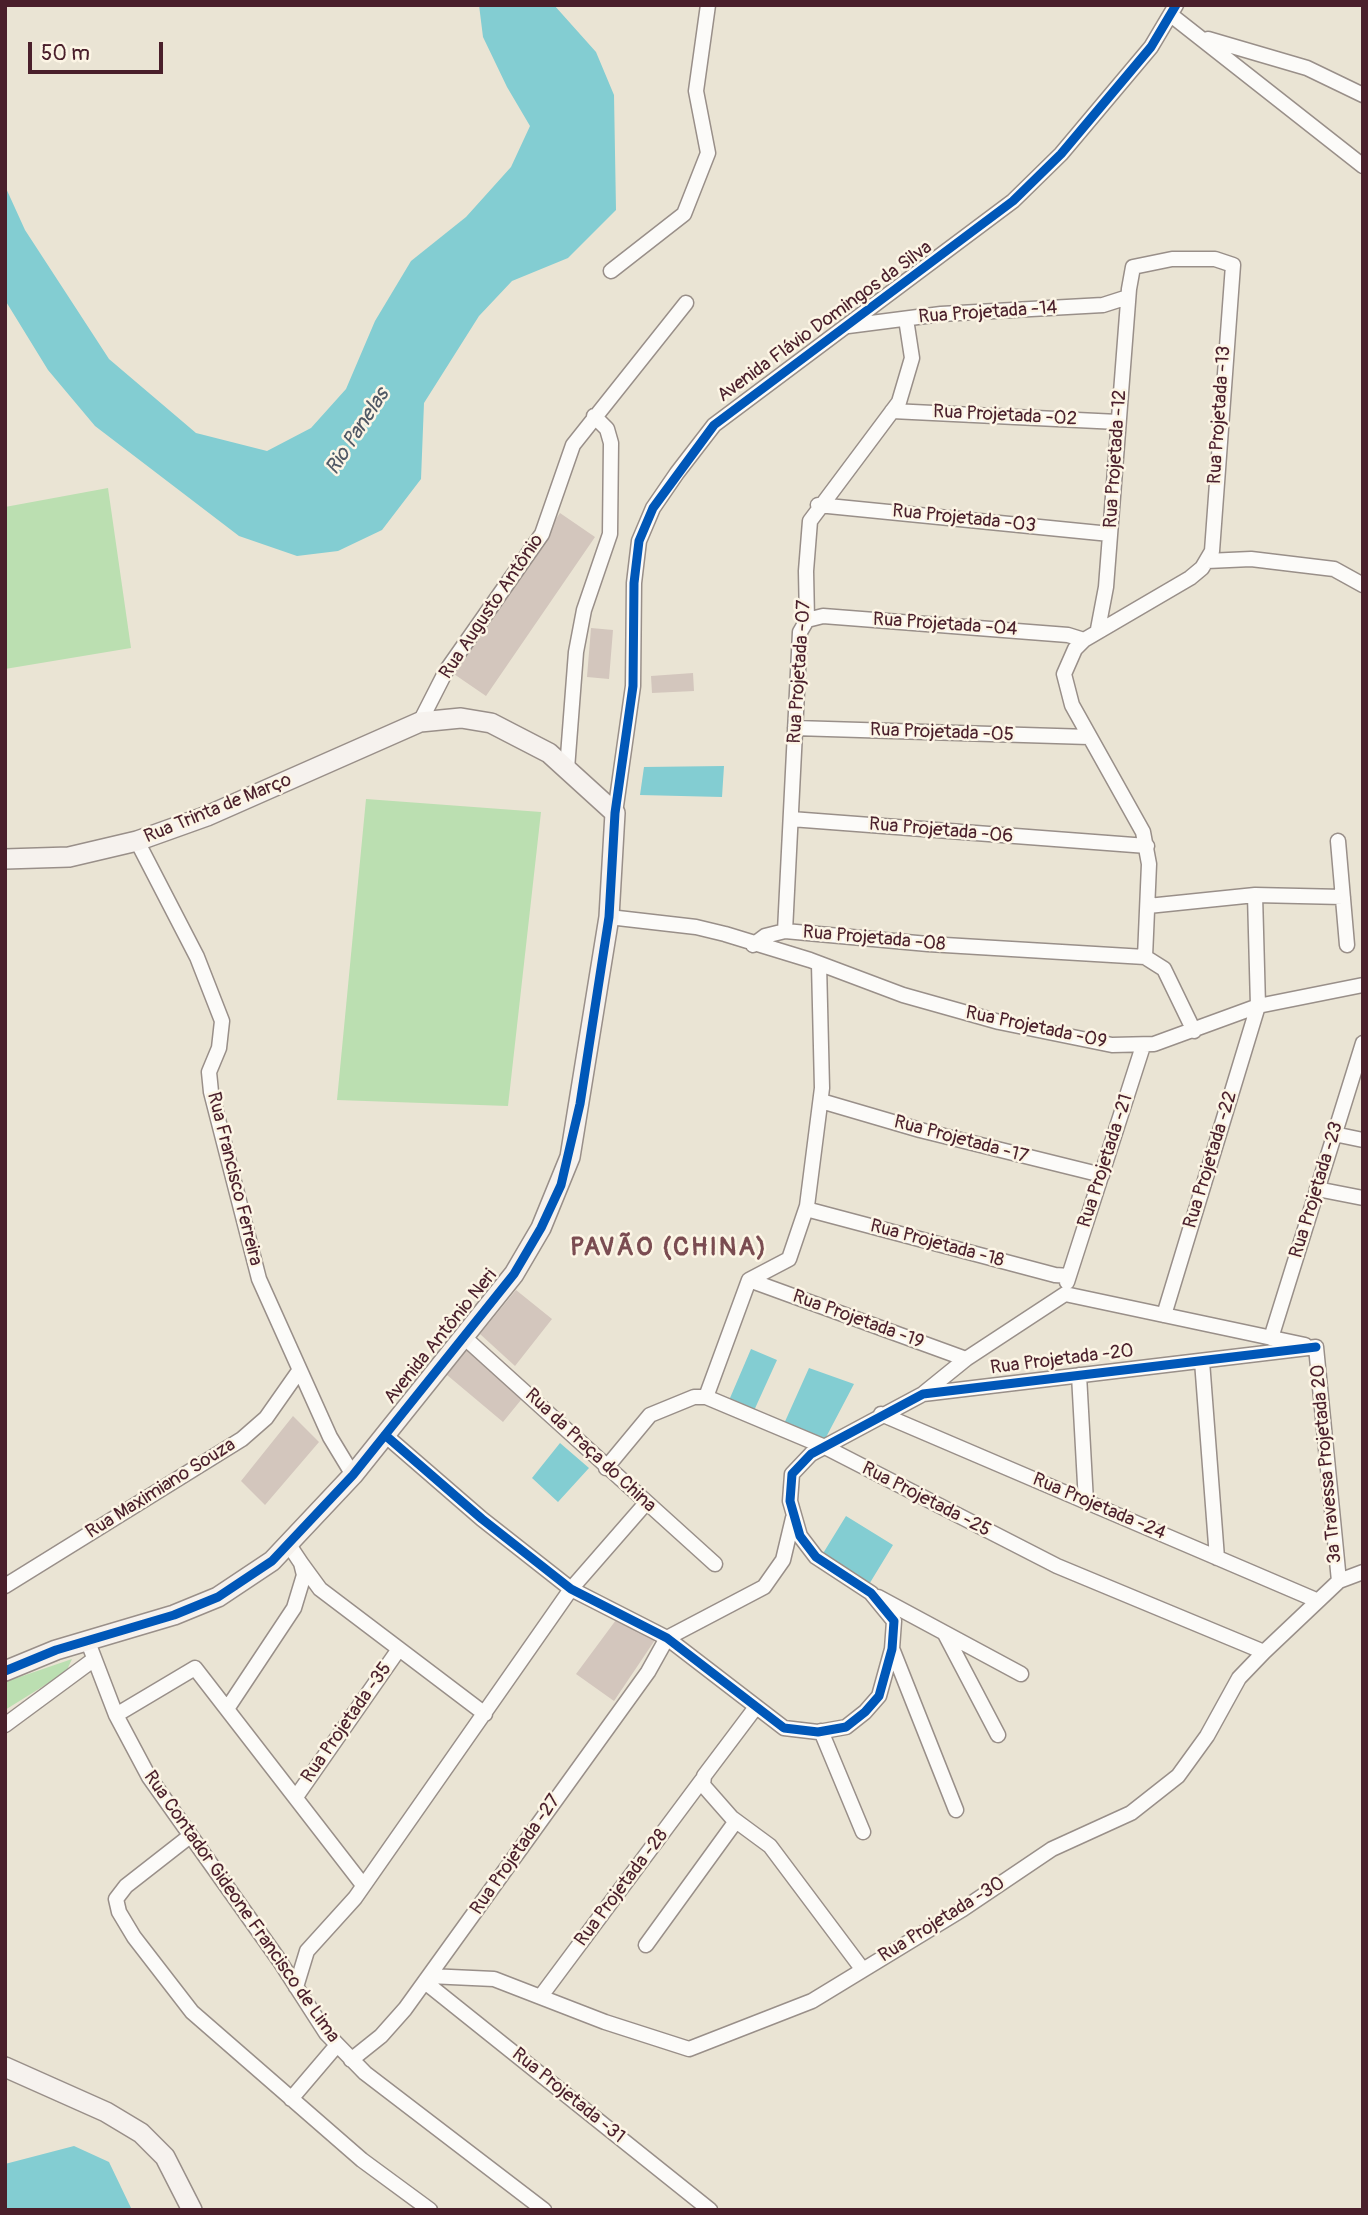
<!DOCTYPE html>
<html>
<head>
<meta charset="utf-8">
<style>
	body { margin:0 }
	#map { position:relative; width:1368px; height:2215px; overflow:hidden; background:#eae4d4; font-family:Pangolin,sans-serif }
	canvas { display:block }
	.frame { position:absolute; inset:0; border:7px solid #4a1f2b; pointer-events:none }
	.scale { position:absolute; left:28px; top:42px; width:135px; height:32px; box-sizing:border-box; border:4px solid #4a1f2b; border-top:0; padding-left:9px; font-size:21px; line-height:24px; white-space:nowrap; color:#4a1f2b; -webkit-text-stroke:5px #fcf5e5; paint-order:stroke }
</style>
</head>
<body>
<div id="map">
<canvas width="1368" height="2215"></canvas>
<div class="frame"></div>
<div class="scale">50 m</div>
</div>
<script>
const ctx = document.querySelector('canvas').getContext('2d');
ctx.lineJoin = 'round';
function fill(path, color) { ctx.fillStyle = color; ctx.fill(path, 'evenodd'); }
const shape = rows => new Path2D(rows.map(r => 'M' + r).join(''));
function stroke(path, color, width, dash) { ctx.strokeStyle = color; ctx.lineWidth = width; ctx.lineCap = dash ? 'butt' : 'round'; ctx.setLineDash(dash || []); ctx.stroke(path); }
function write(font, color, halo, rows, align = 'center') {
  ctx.font = font + ' Pangolin,sans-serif'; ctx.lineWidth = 5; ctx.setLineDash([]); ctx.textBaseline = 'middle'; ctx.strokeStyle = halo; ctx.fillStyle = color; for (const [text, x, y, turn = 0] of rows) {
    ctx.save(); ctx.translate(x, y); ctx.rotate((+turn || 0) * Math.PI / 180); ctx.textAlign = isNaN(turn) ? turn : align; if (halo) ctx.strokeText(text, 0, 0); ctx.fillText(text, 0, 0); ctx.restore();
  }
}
fill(shape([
	[108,488,131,648,5,669,5,507],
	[366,799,541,812,508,1106,337,1100],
	[72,1659,66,1672,5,1710,5,1682]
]), '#bbdfb1');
fill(shape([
	[479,5,554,5,596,52,614,95,616,210,568,258,512,281,479,316,424,403,421,479,382,530,338,551,297,556,239,536,95,426,48,370,5,300,5,186,25,230,109,359,196,433,267,451,311,428,346,389,375,321,411,261,466,217,511,167,530,126,507,87,483,37],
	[724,766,722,797,640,795,644,767],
	[751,1349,777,1360,752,1415,727,1405],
	[809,1368,854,1384,823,1443,783,1426],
	[560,1443,589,1468,558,1502,532,1478],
	[846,1516,893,1545,868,1586,822,1555],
	[74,2146,109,2162,132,2210,5,2210,5,2164]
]), '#83cdd2');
fill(shape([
	[560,513,595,537,486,696,451,672],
	[591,628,613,630,609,679,587,677],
	[693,673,694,691,652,693,651,676],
	[516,1290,552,1319,515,1366,480,1334],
	[469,1347,525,1395,503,1422,447,1375],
	[293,1416,319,1442,265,1505,241,1481],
	[616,1620,655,1640,614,1701,576,1674]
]), '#d3c6bd');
const street = shape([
	[1171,15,1363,166],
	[1208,39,1307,68,1363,95],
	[611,271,684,214,708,153,696,91,708,5],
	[848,326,941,314,1103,305,1128,297],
	[892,411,1118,422],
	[818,505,1110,534],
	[1207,561,1251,559,1334,569,1363,585],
	[807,620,823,616,1068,635,1084,640],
	[1098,629,1106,587,1129,289,1133,267,1172,259,1215,259,1233,265,1212,551,1202,568,1190,578,1084,640,1075,649,1064,674,1072,705,1143,832,1149,864,1145,957,1164,969,1194,1031],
	[420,722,446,671,542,534,573,445,686,303],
	[795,728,1089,737],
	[567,769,576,652,584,610,610,534,611,443,607,429,594,416],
	[615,813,633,686,634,583,639,541,653,508,677,473,714,425,1013,201,1061,154,1151,47,1176,5],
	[791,819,1147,846],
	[137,841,197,957,222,1021,219,1048,209,1072,211,1092,259,1279,330,1437,353,1475],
	[1338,841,1347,945],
	[1148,906,1255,895,1343,897],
	[609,917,696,927,725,934,810,960,903,995,999,1022,1112,1045,1154,1044,1258,1006,1363,985],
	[785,931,800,632,807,620,806,571,810,521,899,402,912,358,906,319],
	[753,945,765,936,785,931,928,944,1145,957],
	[821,1101,920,1130,1102,1175],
	[1334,1134,1363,1140],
	[1317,1189,1363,1198],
	[806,1209,1055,1275,1069,1276],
	[749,1280,966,1359],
	[1067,1282,1143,1046],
	[1164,1315,1258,1006,1255,895],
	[465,1338,715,1564],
	[1271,1338,1363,1043],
	[1316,1347,1339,1581],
	[1202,1361,1217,1558],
	[1079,1375,1086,1502],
	[924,1393,966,1359,1065,1294,1305,1345],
	[706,1397,749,1280,789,1259,807,1206,822,1088,819,964],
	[881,1414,1316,1600],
	[385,1435,482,1519,571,1589,667,1638,784,1728,818,1732,846,1727,865,1712,879,1696,892,1649,894,1621,871,1593,816,1557,800,1536,790,1501,792,1474,811,1454,923,1394,1316,1347],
	[606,1468,650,1415,694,1397,706,1397,825,1447,1057,1566,1264,1652],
	[301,1563,320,1589,485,1714],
	[5,1586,242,1439,266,1418,299,1371],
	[878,1597,1021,1674],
	[945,1634,998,1735],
	[88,1642,116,1715,149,1777,279,1960,326,2033,365,2073,544,2210],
	[893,1651,956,1810],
	[756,1707,704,1776,703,1785,732,1818,770,1846,863,1970],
	[227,1709,294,1608,304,1575,301,1563,289,1545],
	[116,1715,195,1668,363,1885],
	[5,1725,93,1660],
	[821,1731,863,1832],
	[296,1797,399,1649],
	[190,1836,126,1886,116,1899,119,1912,134,1937,192,2012,362,2160,430,2210],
	[646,1945,736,1821],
	[429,1976,494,1979,605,2022,689,2049,812,2001,963,1909,1052,1849,1131,1813,1178,1776,1207,1736,1239,1678,1264,1652,1339,1581,1363,1572],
	[425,1982,710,2210],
	[296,1987,307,1951,355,1898,571,1589,646,1503],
	[541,1996,702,1780],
	[351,2060,381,2036,405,2009,648,1672,667,1638,764,1587,783,1560,793,1518],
	[291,2099,337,2045]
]);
const secondary = shape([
	[5,859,69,857,137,841,207,816,420,722,461,718,491,723,549,753,615,813,609,917,570,1157,541,1228,514,1274,353,1475,272,1561,218,1597,174,1615,56,1650,5,1671],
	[5,2067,106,2112,141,2133,165,2157,192,2210]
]);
stroke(street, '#998f89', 17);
stroke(secondary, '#998f89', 22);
stroke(street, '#fcfbf9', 14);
stroke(secondary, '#f6f2ee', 19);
stroke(shape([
	[385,1435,482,1519,571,1589,667,1638,784,1728,818,1732,846,1727,865,1712,879,1696,892,1649,894,1621,871,1593,816,1557,800,1536,790,1501,792,1474,811,1454,923,1394,1316,1347],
	[5,1671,56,1650,174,1615,218,1597,272,1561,353,1475,514,1274,541,1228,561,1185,580,1104,609,917,615,813,633,686,634,583,639,541,653,508,714,425,1013,201,1061,154,1151,47,1176,5]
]), '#0057b8', 9);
write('19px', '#4a1f2b', '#fcf5e5', [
	["Rua Projetada -14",988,313,-4],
	["Avenida Flávio Domingos da Silva",825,322,-36],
	["Rua Projetada -13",1220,415,-86],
	["Rua Projetada -02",1005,416,3],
	["Rua Projetada -12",1116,459,-86],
	["Rua Projetada -03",964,519,6],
	["Rua Augusto Antônio",492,607,-56],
	["Rua Projetada -04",945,625,4],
	["Rua Projetada -07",800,672,-86],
	["Rua Projetada -05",942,733,2],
	["Rua Trinta de Março",218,809,-22],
	["Rua Projetada -06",941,831,5],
	["Rua Projetada -08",874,939,5],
	["Rua Projetada -09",1036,1028,12],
	["Rua Projetada -17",961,1140,15],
	["Rua Projetada -22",1211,1160,-73],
	["Rua Projetada -21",1106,1161,-72],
	["Rua Francisco Ferreira",234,1179,76],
	["Rua Projetada -23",1317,1190,-73],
	["Rua Projetada -18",937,1244,15],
	["Rua Projetada -19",858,1320,20],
	["Avenida Antônio Neri",441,1337,-51],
	["Rua Projetada -20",1062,1360,-7],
	["Rua da Praça do China",590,1451,43],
	["3ª Travessa Projetada 20",1327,1464,-95],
	["Rua Maximiano Souza",161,1489,-32],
	["Rua Projetada -25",926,1500,27],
	["Rua Projetada -24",1099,1507,23],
	["Rua Projetada -35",347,1723,-55],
	["Rua Projetada -27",516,1855,-55],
	["Rua Projetada -28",622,1888,-53],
	["Rua Contador Gideone Francisco de Lima",241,1907,55],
	["Rua Projetada -30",942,1920,-32],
	["Rua Projetada -31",568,2096,39]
]);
write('italic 21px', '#4f5865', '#fcf5e5', [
	["Rio Panelas",358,432,-57]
]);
ctx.letterSpacing = '2px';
write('bold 26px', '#7a4c51', '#fcf5e5', [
	["PAVÃO (CHINA)",669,1248]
]);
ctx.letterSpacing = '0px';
</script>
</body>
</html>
